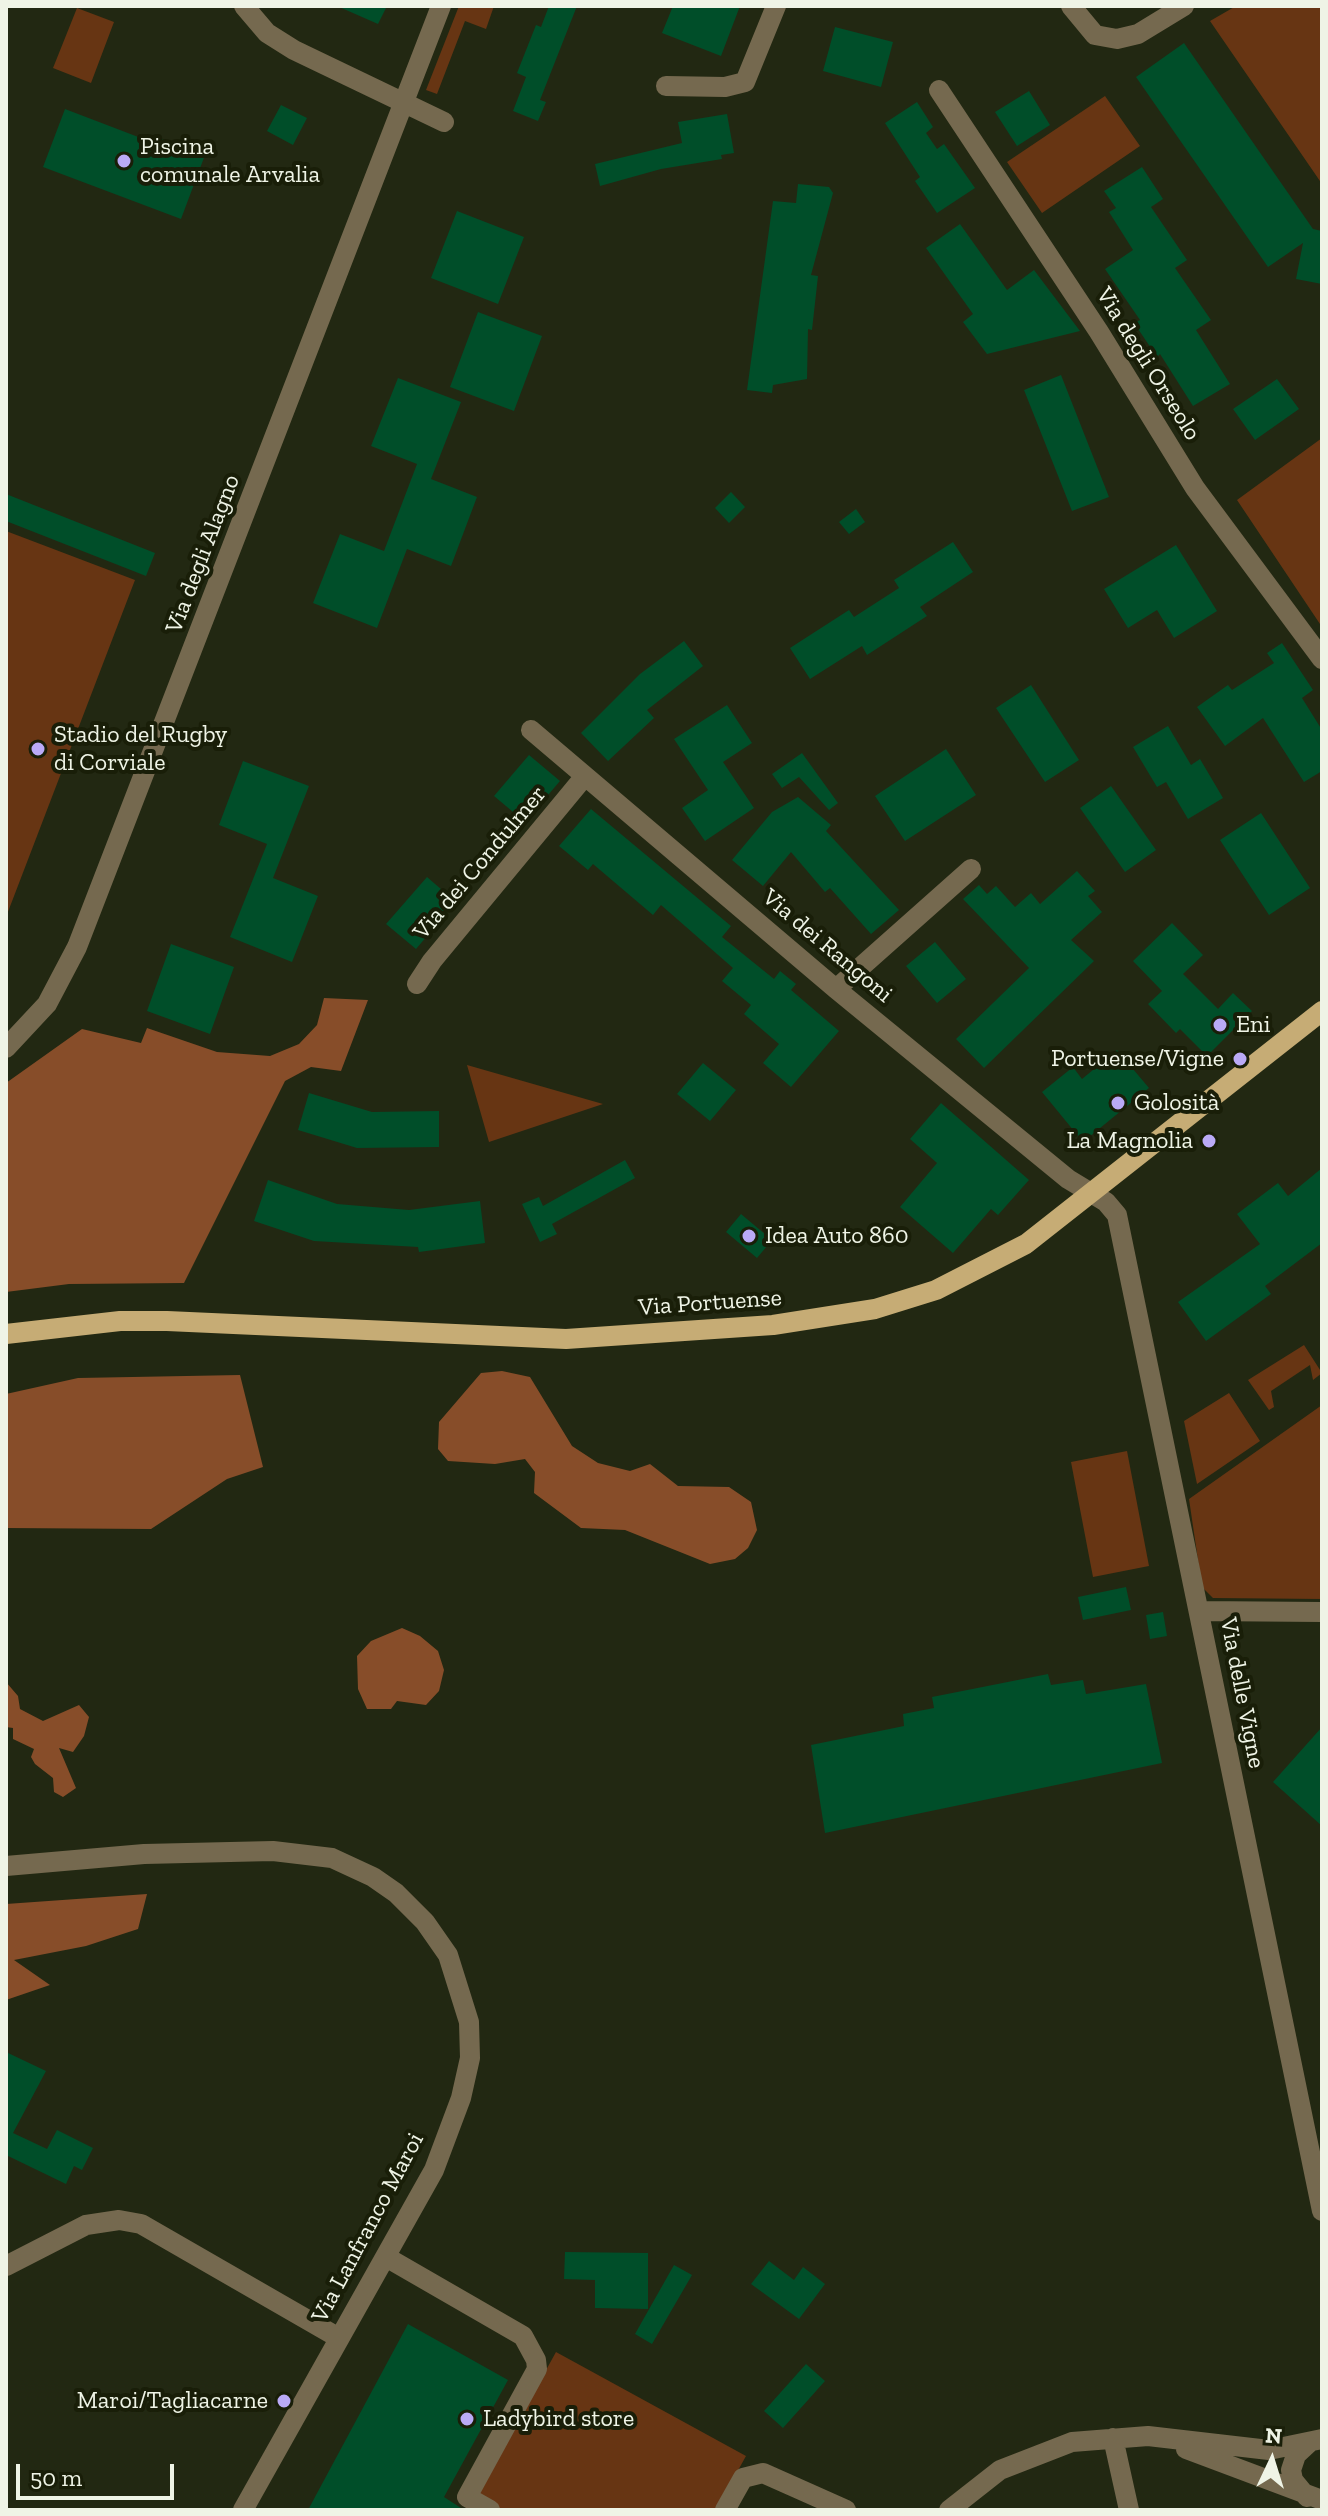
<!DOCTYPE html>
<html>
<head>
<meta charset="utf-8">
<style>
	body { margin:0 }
	#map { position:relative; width:1328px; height:2516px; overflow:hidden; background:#222812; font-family:"Zilla Slab",serif }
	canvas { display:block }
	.frame { position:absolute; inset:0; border:8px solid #eff4e6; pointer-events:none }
	.north { position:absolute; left:1232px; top:2420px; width:80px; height:80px; -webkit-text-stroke:6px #191e08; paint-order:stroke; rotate:4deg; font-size:22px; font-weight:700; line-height:32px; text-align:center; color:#eff4e6 }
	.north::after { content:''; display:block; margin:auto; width:28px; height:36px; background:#eff4e6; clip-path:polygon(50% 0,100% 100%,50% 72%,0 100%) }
	.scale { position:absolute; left:16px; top:2464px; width:158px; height:36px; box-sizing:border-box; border:4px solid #eff4e6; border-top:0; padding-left:10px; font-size:24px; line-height:28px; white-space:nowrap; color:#eff4e6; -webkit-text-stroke:6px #191e08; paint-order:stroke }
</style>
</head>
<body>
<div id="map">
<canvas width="1328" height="2516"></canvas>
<div class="frame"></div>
<div class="north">N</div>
<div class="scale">50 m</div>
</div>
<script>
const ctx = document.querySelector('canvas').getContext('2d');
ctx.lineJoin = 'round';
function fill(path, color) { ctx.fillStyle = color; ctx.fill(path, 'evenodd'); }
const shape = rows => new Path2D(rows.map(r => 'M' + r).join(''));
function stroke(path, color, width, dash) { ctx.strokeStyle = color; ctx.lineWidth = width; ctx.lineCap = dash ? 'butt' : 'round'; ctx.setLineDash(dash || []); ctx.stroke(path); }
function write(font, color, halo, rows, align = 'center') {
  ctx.font = font + ' "Zilla Slab",serif'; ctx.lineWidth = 8; ctx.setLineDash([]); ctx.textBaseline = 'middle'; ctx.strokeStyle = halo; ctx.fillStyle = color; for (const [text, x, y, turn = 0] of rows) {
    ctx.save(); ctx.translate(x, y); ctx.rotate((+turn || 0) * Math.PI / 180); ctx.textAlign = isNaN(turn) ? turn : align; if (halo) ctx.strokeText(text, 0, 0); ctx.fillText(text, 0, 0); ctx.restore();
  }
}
fill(shape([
	[459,6,494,6,486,29,465,21,437,94,426,90],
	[1236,6,1322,6,1322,184,1210,21],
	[77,8,114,22,91,83,53,68],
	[1105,96,1140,146,1042,213,1007,162],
	[1322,438,1322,627,1237,500],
	[6,531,135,580,6,917],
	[467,1065,603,1104,489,1142],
	[1304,1345,1322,1373,1313,1380,1310,1365,1271,1391,1274,1407,1269,1410,1248,1380],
	[1229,1393,1260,1441,1197,1484,1184,1421],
	[1322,1405,1322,1599,1213,1598,1202,1587,1189,1499],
	[1127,1451,1149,1566,1093,1577,1071,1462],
	[556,2352,746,2456,716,2510,498,2510,476,2497]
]), '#673513');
fill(shape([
	[324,998,368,1000,341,1071,311,1067,285,1081,184,1283,69,1284,6,1292,6,1083,82,1029,141,1043,147,1028,217,1052,270,1056,299,1044,317,1025],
	[502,1371,530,1377,572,1446,598,1463,630,1471,650,1464,678,1486,729,1487,751,1502,757,1530,748,1548,735,1559,710,1564,625,1530,581,1528,534,1493,535,1472,525,1459,495,1464,448,1461,438,1449,439,1422,481,1373],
	[240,1375,263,1467,227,1479,151,1529,6,1528,6,1394,78,1378],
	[402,1628,420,1636,438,1651,444,1670,439,1691,426,1705,397,1701,391,1709,367,1709,358,1689,357,1656,371,1641],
	[6,1682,18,1696,20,1709,43,1721,79,1705,89,1717,84,1736,73,1752,59,1748,76,1788,63,1797,54,1792,53,1778,35,1764,31,1757,34,1749,13,1739,13,1728,6,1727],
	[147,1894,138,1929,86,1946,14,1960,50,1985,6,2000,6,1904]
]), '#874d29');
fill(shape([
	[337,6,387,6,378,24],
	[549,6,577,6,540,100,546,102,538,121,513,111,526,77,517,73,536,25,541,27],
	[673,6,740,6,721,56,662,33],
	[835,27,893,42,881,87,823,71],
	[1184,43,1313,229,1322,231,1322,284,1296,279,1303,243,1268,267,1136,77],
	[1029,91,1050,125,1017,146,995,112],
	[917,102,933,127,926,133,937,149,944,144,975,188,937,213,915,181,920,177,885,123],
	[281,105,307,118,293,145,267,131],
	[65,109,154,143,156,137,205,155,181,219,43,167],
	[727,114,734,153,721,155,722,159,661,169,600,186,595,164,682,143,678,122],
	[1142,167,1163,199,1151,207,1187,260,1175,268,1211,320,1196,330,1230,384,1193,406,1160,354,1157,357,1134,323,1140,320,1105,269,1133,250,1109,212,1116,208,1104,191],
	[798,184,829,187,833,193,811,275,818,276,812,330,808,329,807,379,773,385,772,393,747,390,773,201,796,203],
	[457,211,524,237,498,304,431,278],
	[960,224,1007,290,1034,270,1080,331,987,354,963,322,973,314,926,248],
	[478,312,542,336,514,411,450,387],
	[1061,375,1109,497,1072,511,1024,390],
	[398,378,461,402,431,479,477,497,451,566,407,549,377,628,313,603,340,534,384,551,417,464,371,446],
	[1277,379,1299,409,1255,440,1233,409],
	[731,492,745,507,729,523,715,508],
	[6,494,155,553,146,576,6,521],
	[856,509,865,522,849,534,839,522],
	[953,542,973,572,920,607,927,616,867,655,862,646,810,679,790,648,849,610,854,617,899,588,894,580],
	[1176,545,1217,611,1174,638,1157,610,1128,628,1104,589],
	[684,641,703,666,647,710,654,718,608,761,581,733,640,674],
	[1282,643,1313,690,1302,698,1322,730,1322,771,1304,782,1263,718,1225,746,1197,707,1228,685,1232,690,1274,663,1267,653],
	[1031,685,1079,760,1045,782,996,708],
	[727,705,752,743,723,762,754,808,705,841,682,808,708,790,674,739],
	[1168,726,1191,765,1200,759,1223,798,1188,819,1166,782,1157,787,1133,747],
	[946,749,976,795,905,841,875,796],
	[802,753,838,803,829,810,799,777,782,788,772,774],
	[529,755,560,781,525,822,494,796],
	[243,761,309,786,273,878,318,896,292,962,230,937,267,844,219,825],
	[1111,786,1156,850,1125,872,1080,808],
	[798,797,831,825,826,831,899,910,871,934,830,888,825,892,791,852,763,886,732,860,772,812],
	[591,809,731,926,722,937,774,979,780,971,796,984,791,990,839,1031,791,1087,763,1063,779,1044,744,1014,751,1005,722,981,733,968,661,905,653,915,593,864,588,870,559,846],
	[1261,813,1310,888,1269,915,1220,840],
	[1077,871,1095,891,1088,896,1102,912,1071,940,1094,961,984,1068,956,1039,1029,968,963,899,979,885,987,894,996,886,1015,907,1031,893,1040,904],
	[427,877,456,902,416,949,386,924],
	[1172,923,1203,955,1183,974,1218,1009,1233,993,1252,1011,1207,1056,1180,1029,1176,1033,1148,1004,1162,991,1133,961],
	[935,942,966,979,937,1003,906,966],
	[171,944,234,967,210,1034,147,1011],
	[1117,1050,1149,1088,1083,1142,1042,1092,1073,1067,1082,1079],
	[703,1063,736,1090,710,1121,677,1094],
	[309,1093,372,1112,439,1111,439,1147,357,1148,298,1130],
	[941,1103,1029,1180,998,1215,991,1209,953,1253,900,1207,937,1163,910,1139],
	[625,1160,635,1178,552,1224,557,1234,540,1242,522,1204,539,1197,543,1206],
	[1322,1168,1322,1243,1265,1286,1271,1294,1206,1341,1178,1302,1260,1244,1237,1214,1278,1183,1288,1196],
	[268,1180,337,1204,409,1210,480,1201,485,1243,419,1252,418,1247,314,1241,254,1221],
	[741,1214,772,1240,757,1258,726,1232],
	[1126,1587,1131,1610,1083,1620,1078,1597],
	[1163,1612,1167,1636,1150,1639,1146,1615],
	[1048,1674,1051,1685,1083,1680,1086,1694,1146,1684,1162,1763,825,1833,811,1745,904,1726,903,1714,934,1708,932,1697],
	[1322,1727,1322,1826,1273,1782],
	[6,2052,46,2071,13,2133,47,2149,57,2130,93,2148,82,2170,74,2166,66,2184,6,2155],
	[565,2252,648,2253,648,2309,595,2308,595,2280,564,2279],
	[769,2261,794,2280,803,2267,825,2284,799,2319,751,2284],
	[674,2265,692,2275,652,2344,635,2334],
	[408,2324,508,2380,444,2497,464,2510,308,2510],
	[806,2364,825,2381,783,2428,764,2411]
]), '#004e29');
stroke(shape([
	[244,6,267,33,294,50,444,122],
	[1071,6,1095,35,1117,39,1138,34,1184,6],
	[666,86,725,87,745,82,776,6],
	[939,90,1099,332,1195,488,1322,659],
	[531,730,836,989,1068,1179,1106,1202,1117,1215,1322,2211],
	[417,984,432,961,585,776],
	[836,989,971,869],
	[6,1048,47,1004,77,947,441,6],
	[1199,1611,1322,1612],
	[6,1866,144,1854,273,1851,332,1858,373,1877,396,1893,425,1922,448,1955,469,2022,470,2058,461,2098,434,2170,243,2510],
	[386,2257,523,2336,536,2360,537,2369,467,2497,490,2510],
	[6,2266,86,2225,119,2220,141,2224,339,2338],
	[1113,2438,1129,2510],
	[1186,2449,1322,2500],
	[1307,2497,1293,2480,1291,2470,1296,2455,1310,2442],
	[725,2510,743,2478,763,2473,846,2510],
	[949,2510,1000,2470,1072,2442,1148,2436,1269,2450,1322,2439]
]), '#75694f', 20);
stroke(shape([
	[6,1334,120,1321,167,1321,566,1339,773,1325,875,1309,936,1290,1026,1244,1322,1011]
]), '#c6ac75', 20);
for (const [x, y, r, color] of [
	[124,161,8,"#baaaf6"],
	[38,749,8,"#baaaf6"],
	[1220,1025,8,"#baaaf6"],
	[1240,1059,8,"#baaaf6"],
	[1118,1103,8,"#baaaf6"],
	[1209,1141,8,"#baaaf6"],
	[749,1236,8,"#baaaf6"],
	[284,2401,8,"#baaaf6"],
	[467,2419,8,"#baaaf6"]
]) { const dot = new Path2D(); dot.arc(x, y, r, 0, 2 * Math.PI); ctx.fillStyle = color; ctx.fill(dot); stroke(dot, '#191e08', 3); }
write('24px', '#eff4e6', '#191e08', [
	["Piscina",140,147],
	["comunale Arvalia",140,175],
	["Stadio del Rugby",54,735],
	["di Corviale",54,763],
	["Eni",1236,1025],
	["Portuense/Vigne",1224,1059,"right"],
	["Golosità",1134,1103],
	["La Magnolia",1193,1141,"right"],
	["Idea Auto 860",765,1236],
	["Maroi/Tagliacarne",268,2401,"right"],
	["Ladybird store",483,2419]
], 'left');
write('24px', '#eff4e6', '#191e08', [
	["Via degli Orseolo",1148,364,58],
	["Via degli Alagno",203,554,-69],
	["Via dei Condulmer",480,863,-50],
	["Via dei Rangoni",827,946,40],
	["Via Portuense",710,1303,-4],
	["Via delle Vigne",1242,1693,79],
	["Via Lanfranco Maroi",368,2228,-62]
]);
</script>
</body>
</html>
